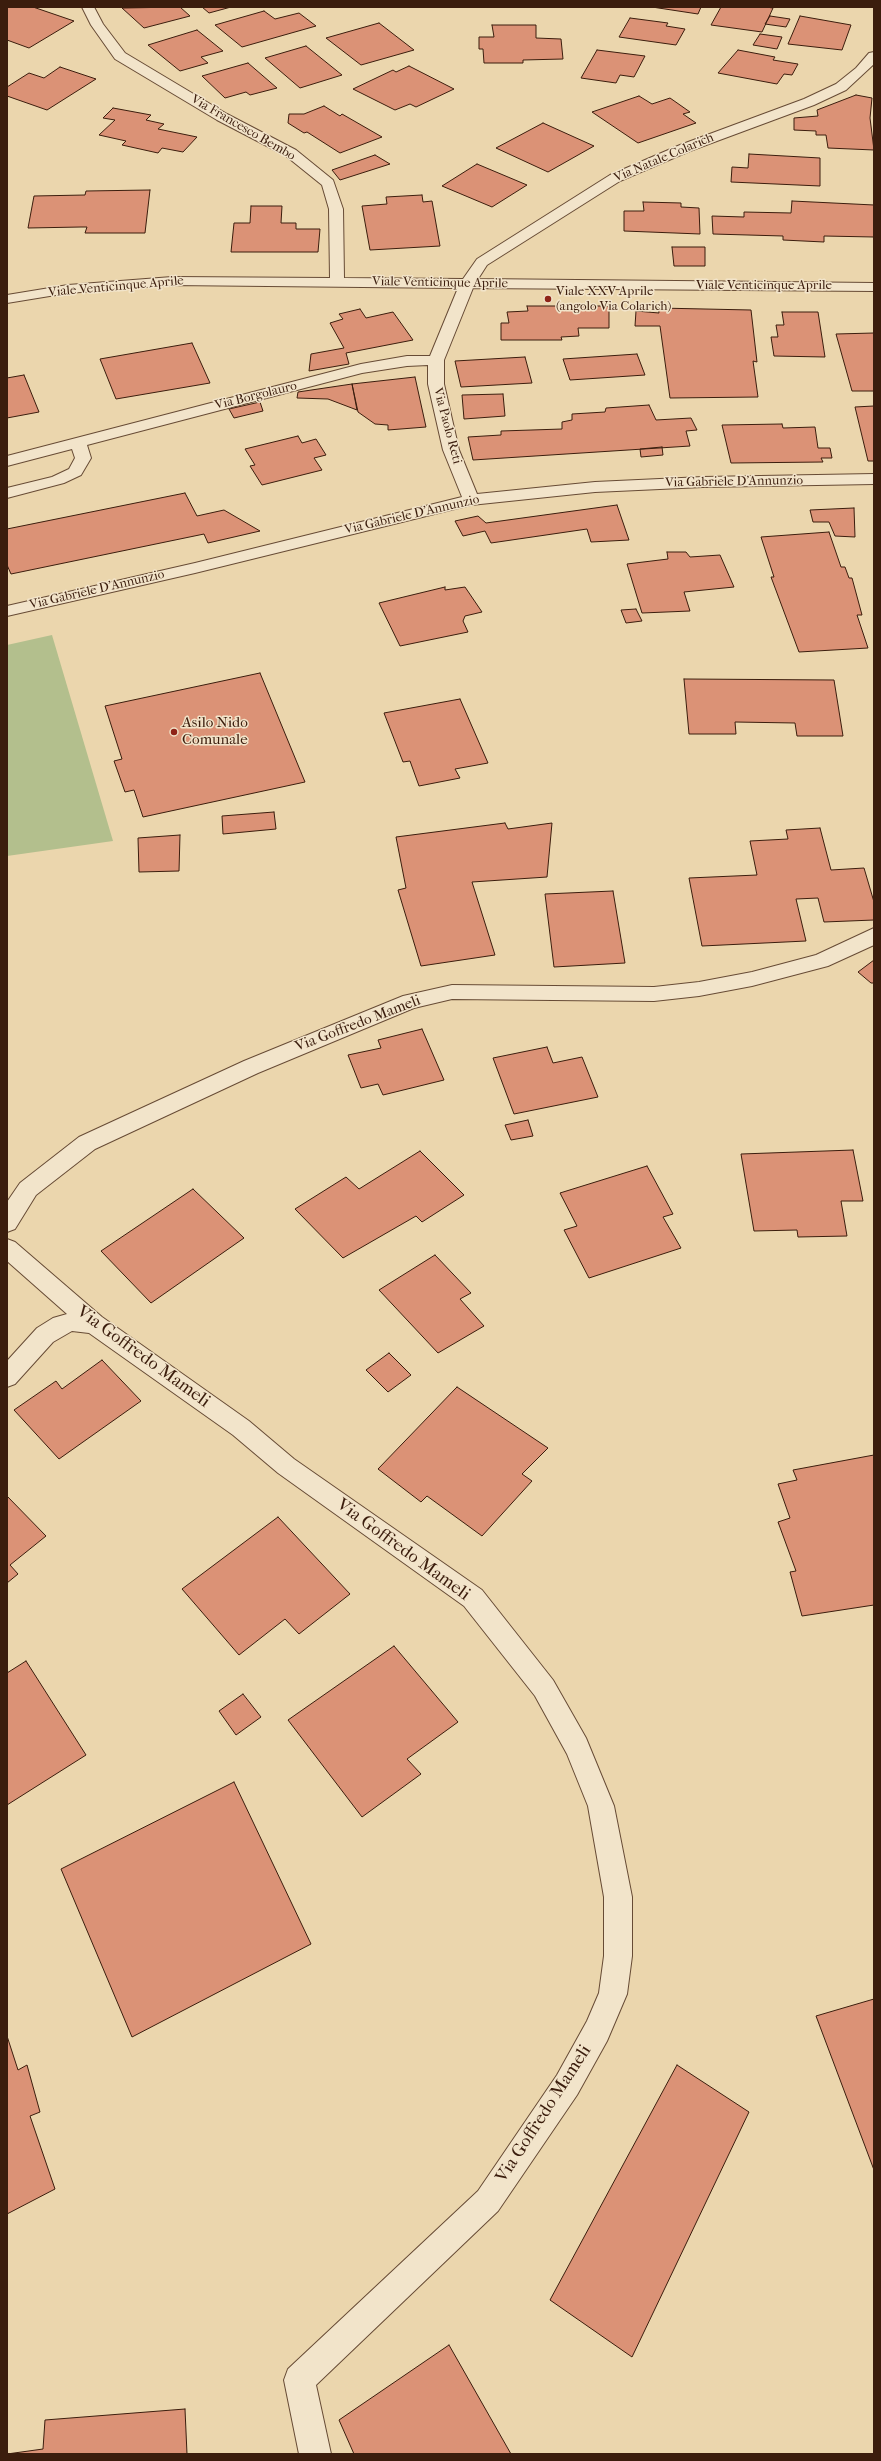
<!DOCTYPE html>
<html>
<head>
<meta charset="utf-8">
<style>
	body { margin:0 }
	#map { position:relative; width:881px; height:2461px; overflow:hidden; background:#ebd6ad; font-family:"IM FELL French Canon",serif }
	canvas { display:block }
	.frame { position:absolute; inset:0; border:8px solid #3b1d0d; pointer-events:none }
</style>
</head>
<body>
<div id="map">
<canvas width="881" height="2461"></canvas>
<div class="frame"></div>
</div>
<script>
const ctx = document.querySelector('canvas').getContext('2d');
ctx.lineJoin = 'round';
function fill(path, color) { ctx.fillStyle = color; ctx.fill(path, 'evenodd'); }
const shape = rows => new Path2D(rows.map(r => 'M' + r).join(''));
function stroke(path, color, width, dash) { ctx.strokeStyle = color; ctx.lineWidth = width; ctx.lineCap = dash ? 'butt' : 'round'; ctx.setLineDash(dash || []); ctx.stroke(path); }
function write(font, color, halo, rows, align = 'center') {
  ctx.font = font + ' "IM FELL French Canon",serif'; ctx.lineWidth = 3; ctx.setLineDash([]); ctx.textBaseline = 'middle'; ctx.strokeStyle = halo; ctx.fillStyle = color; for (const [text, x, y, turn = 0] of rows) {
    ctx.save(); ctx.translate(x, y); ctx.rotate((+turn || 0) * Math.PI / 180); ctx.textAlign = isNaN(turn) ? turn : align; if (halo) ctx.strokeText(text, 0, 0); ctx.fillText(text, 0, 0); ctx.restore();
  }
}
fill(shape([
	[52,635,113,841,7,856,7,645]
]), '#b3bf8d');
const building = shape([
	[7,7,33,7,74,21,29,48,7,40,7,7],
	[180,7,190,16,144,28,122,8,180,7],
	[202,7,231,7,209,13,202,7],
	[652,7,701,7,698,14,652,7],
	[721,7,766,7,773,8,762,32,711,25,721,7],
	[264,11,275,19,299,13,316,26,242,47,215,25,264,11],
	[770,16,790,19,786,27,765,24,770,16],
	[800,16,851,25,842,50,788,44,800,16],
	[630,18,668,23,666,26,685,29,676,45,619,37,630,18],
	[379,23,414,50,361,65,326,38,379,23],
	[492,25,536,25,536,38,561,39,563,59,523,60,523,63,484,63,483,49,479,49,479,37,494,37,492,25],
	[197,30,223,51,201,57,208,63,180,71,148,45,197,30],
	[760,34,782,37,777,49,753,45,760,34],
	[306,46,342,75,300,88,265,58,306,46],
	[597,50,645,56,634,77,620,75,616,83,581,78,597,50],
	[738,50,775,57,773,60,798,64,792,75,784,74,777,84,718,73,738,50],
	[248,63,277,88,250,95,246,92,225,98,202,76,248,63],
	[409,66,454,89,416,107,410,104,395,110,353,89,393,70,396,72,409,66],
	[60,67,96,79,47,110,7,96,7,87,29,73,44,78,60,67],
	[856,95,872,98,870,118,874,150,828,148,826,135,816,135,816,131,794,130,794,118,818,116,817,110,856,95],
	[639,96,652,104,670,98,690,112,683,114,696,123,638,143,592,112,639,96],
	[324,106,340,116,342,114,382,137,340,153,307,132,304,133,288,123,289,114,304,114,324,106],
	[113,108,151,115,146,120,164,124,158,129,197,137,183,152,162,148,158,153,122,145,126,141,99,135,115,120,103,118,113,108],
	[543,123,594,146,548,172,496,148,543,123],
	[749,154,820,158,820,186,731,182,732,167,748,168,749,154],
	[375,155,390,164,340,180,332,170,375,155],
	[477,164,527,185,492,207,442,186,477,164],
	[150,190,145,233,85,233,87,227,81,227,28,228,34,196,85,195,86,191,150,190],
	[422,195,423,202,432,201,440,246,370,250,362,206,387,204,386,197,422,195],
	[792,201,874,205,874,237,824,236,824,242,783,240,783,236,713,234,712,216,744,217,744,212,791,213,792,201],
	[643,202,681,203,681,207,699,208,700,234,624,231,624,211,644,211,643,202],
	[251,206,282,206,281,223,296,223,296,229,320,229,318,252,231,252,234,223,250,223,251,206],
	[672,247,705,247,705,266,674,266,672,247],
	[527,306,609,306,609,328,578,328,579,336,561,337,562,340,501,340,501,323,509,323,507,312,528,311,527,306],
	[658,308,751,310,757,362,753,361,758,397,670,398,660,326,635,326,636,311,659,313,658,308],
	[360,309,366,318,393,312,413,340,346,353,349,364,309,371,311,354,344,348,330,323,343,319,339,314,360,309],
	[782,312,818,312,825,357,774,356,771,337,778,337,776,325,784,325,782,312],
	[874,333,874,391,852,391,836,334,874,333],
	[192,343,210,383,116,399,100,359,192,343],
	[637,354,645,375,570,380,563,359,637,354],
	[525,357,532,383,461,387,455,361,525,357],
	[24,375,39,412,7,418,7,378,24,375],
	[415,377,426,427,388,430,388,425,375,424,358,412,352,384,415,377],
	[352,384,357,410,328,399,297,398,298,392,352,384],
	[503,394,505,416,464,419,462,395,503,394],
	[260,402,263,411,234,418,229,409,260,402],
	[649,405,656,420,691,418,697,430,686,431,690,446,473,460,468,437,501,435,501,431,562,429,562,422,572,420,572,414,605,412,606,408,649,405],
	[874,406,874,461,868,461,855,407,874,406],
	[782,424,783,428,815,427,818,448,830,448,832,458,821,458,823,462,731,463,722,425,782,424],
	[298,436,302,443,316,439,326,455,314,458,322,470,262,485,250,466,255,465,245,449,298,436],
	[662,447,663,455,641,457,640,449,662,447],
	[185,493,197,516,224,510,260,531,208,543,204,534,11,574,7,565,7,529,185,493],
	[617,505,629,540,591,542,587,529,491,543,485,531,463,536,455,521,478,516,486,523,617,505],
	[854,508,855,537,835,536,829,522,813,522,810,510,854,508],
	[829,532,841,567,845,567,849,578,852,578,862,615,857,615,868,648,799,652,771,577,774,577,761,537,829,532],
	[667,552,686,552,690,557,720,555,734,587,684,592,690,611,642,613,627,564,668,559,667,552],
	[445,587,445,590,465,587,482,612,465,616,463,621,468,632,400,646,379,603,445,587],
	[636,609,642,621,626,623,621,610,636,609],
	[260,673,305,782,143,817,134,790,125,792,114,761,122,759,105,706,260,673],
	[684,679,834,680,843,736,797,736,795,723,735,722,736,734,689,734,684,679],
	[460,699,488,763,455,769,460,778,419,786,410,761,403,762,384,713,460,699],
	[274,812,276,829,223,834,222,816,274,812],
	[505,823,508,829,552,823,547,877,472,882,495,955,421,966,398,890,406,888,396,837,505,823],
	[820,828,831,870,864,868,874,902,874,920,824,922,818,898,796,899,806,941,702,946,689,878,757,875,750,841,788,839,786,830,820,828],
	[180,835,179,871,139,872,138,838,180,835],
	[613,891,625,963,554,967,545,894,613,891],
	[874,960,874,983,871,983,858,972,874,960],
	[422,1029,444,1080,383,1095,378,1084,361,1088,348,1055,381,1048,378,1040,422,1029],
	[547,1047,553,1063,582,1057,598,1097,514,1114,493,1058,547,1047],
	[528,1120,533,1136,511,1140,505,1125,528,1120],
	[853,1150,863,1201,841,1201,847,1236,798,1237,797,1230,754,1231,741,1154,853,1150],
	[420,1151,464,1195,422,1222,416,1216,343,1258,295,1209,346,1177,359,1189,420,1151],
	[647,1166,673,1214,663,1217,681,1248,589,1278,564,1230,577,1226,560,1193,647,1166],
	[193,1189,244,1238,151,1303,101,1251,193,1189],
	[435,1255,471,1293,460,1299,484,1326,438,1353,379,1290,435,1255],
	[389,1353,411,1375,388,1392,366,1370,389,1353],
	[102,1360,141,1401,59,1459,14,1410,56,1381,62,1389,102,1360],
	[457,1387,548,1448,522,1474,532,1481,482,1536,427,1496,421,1502,378,1469,457,1387],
	[874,1455,874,1605,802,1616,790,1572,796,1571,778,1522,790,1518,778,1484,797,1480,793,1470,874,1455],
	[7,1496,46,1536,10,1565,18,1574,7,1583,7,1496],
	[278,1517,350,1594,299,1634,285,1619,239,1655,182,1589,278,1517],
	[394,1646,458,1722,407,1759,421,1774,362,1817,288,1720,394,1646],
	[26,1661,86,1755,7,1805,7,1673,26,1661],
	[243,1694,261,1717,236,1735,219,1711,243,1694],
	[234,1782,311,1944,132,2037,61,1869,234,1782],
	[874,1999,874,2170,816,2016,874,1999],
	[7,2036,18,2070,27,2065,40,2112,30,2116,55,2189,7,2214,7,2036],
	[677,2065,749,2112,632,2357,550,2300,677,2065],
	[449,2345,511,2454,354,2454,339,2420,449,2345],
	[185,2409,187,2454,7,2454,43,2449,45,2420,185,2409]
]);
fill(building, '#db9276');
stroke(building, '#3b1d0d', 1);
const minor = shape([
	[82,7,94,7,103,24,125,53,227,114,296,150,333,180,343,209,344,278,463,279,477,259,610,175,680,145,804,99,836,84,856,68,869,53,874,52,874,64,846,90,814,105,690,151,620,181,487,265,478,279,874,283,874,291,473,288,444,360,444,384,459,450,477,494,595,482,703,477,874,474,874,484,703,487,595,492,471,505,195,573,7,616,7,606,195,563,462,497,443,450,428,384,428,365,407,366,362,373,87,445,91,458,81,475,64,483,7,498,7,488,52,477,69,469,75,458,72,449,7,466,7,456,361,364,407,356,430,356,458,288,172,285,68,293,7,303,7,295,68,285,172,277,330,278,329,209,322,185,286,156,217,120,115,59,91,25,82,7],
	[874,928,874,945,828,966,752,986,699,996,654,1001,452,999,414,1008,258,1073,95,1149,36,1195,15,1229,7,1232,7,1202,20,1183,79,1137,244,1061,403,996,452,985,654,987,699,982,752,972,816,955,874,928],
	[7,1239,15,1242,102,1317,249,1421,294,1459,482,1590,553,1680,586,1738,614,1806,632,1897,632,1956,627,1994,607,2041,577,2095,498,2211,316,2385,331,2454,299,2454,284,2380,288,2369,478,2191,557,2075,587,2021,599,1993,604,1956,604,1897,588,1806,567,1754,535,1696,464,1606,278,1473,233,1435,89,1333,72,1331,53,1342,15,1384,7,1387,7,1361,37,1328,53,1318,67,1314,7,1261,7,1239]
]);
stroke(minor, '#674b35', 2);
fill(minor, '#f2e4ca');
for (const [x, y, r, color] of [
	[548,299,4,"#8f2418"],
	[174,732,4,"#8f2418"]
]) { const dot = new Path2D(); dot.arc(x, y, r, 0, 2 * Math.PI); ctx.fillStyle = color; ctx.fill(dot); stroke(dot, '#f2e4ca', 1.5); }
write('13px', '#3b1d0d', '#f2e4ca', [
	["Via Francesco Bembo",243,128,30],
	["Via Natale Colarich",664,158,-23],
	["Viale Venticinque Aprile",440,283,1],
	["Viale Venticinque Aprile",764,286],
	["Viale Venticinque Aprile",116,287,-5],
	["Via Borgolauro",256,396,-14],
	["Via Paolo Reti",447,426,75],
	["Via Gabriele D'Annunzio",734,482,-1],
	["Via Gabriele D'Annunzio",412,515,-13],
	["Via Gabriele D'Annunzio",97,590,-13]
]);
write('13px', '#3b1d0d', '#f2e4ca', [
	["Viale XXV Aprile",556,292],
	["(angolo Via Colarich)",556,307]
], 'left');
write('15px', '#3b1d0d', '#f2e4ca', [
	["Asilo Nido",182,723],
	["Comunale",182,740]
], 'left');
write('15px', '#3b1d0d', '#f2e4ca', [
	["Via Goffredo Mameli",358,1024,-21]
]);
write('18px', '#3b1d0d', '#f2e4ca', [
	["Via Goffredo Mameli",143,1357,36],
	["Via Goffredo Mameli",403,1550,36],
	["Via Goffredo Mameli",544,2114,-57]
]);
</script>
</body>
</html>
